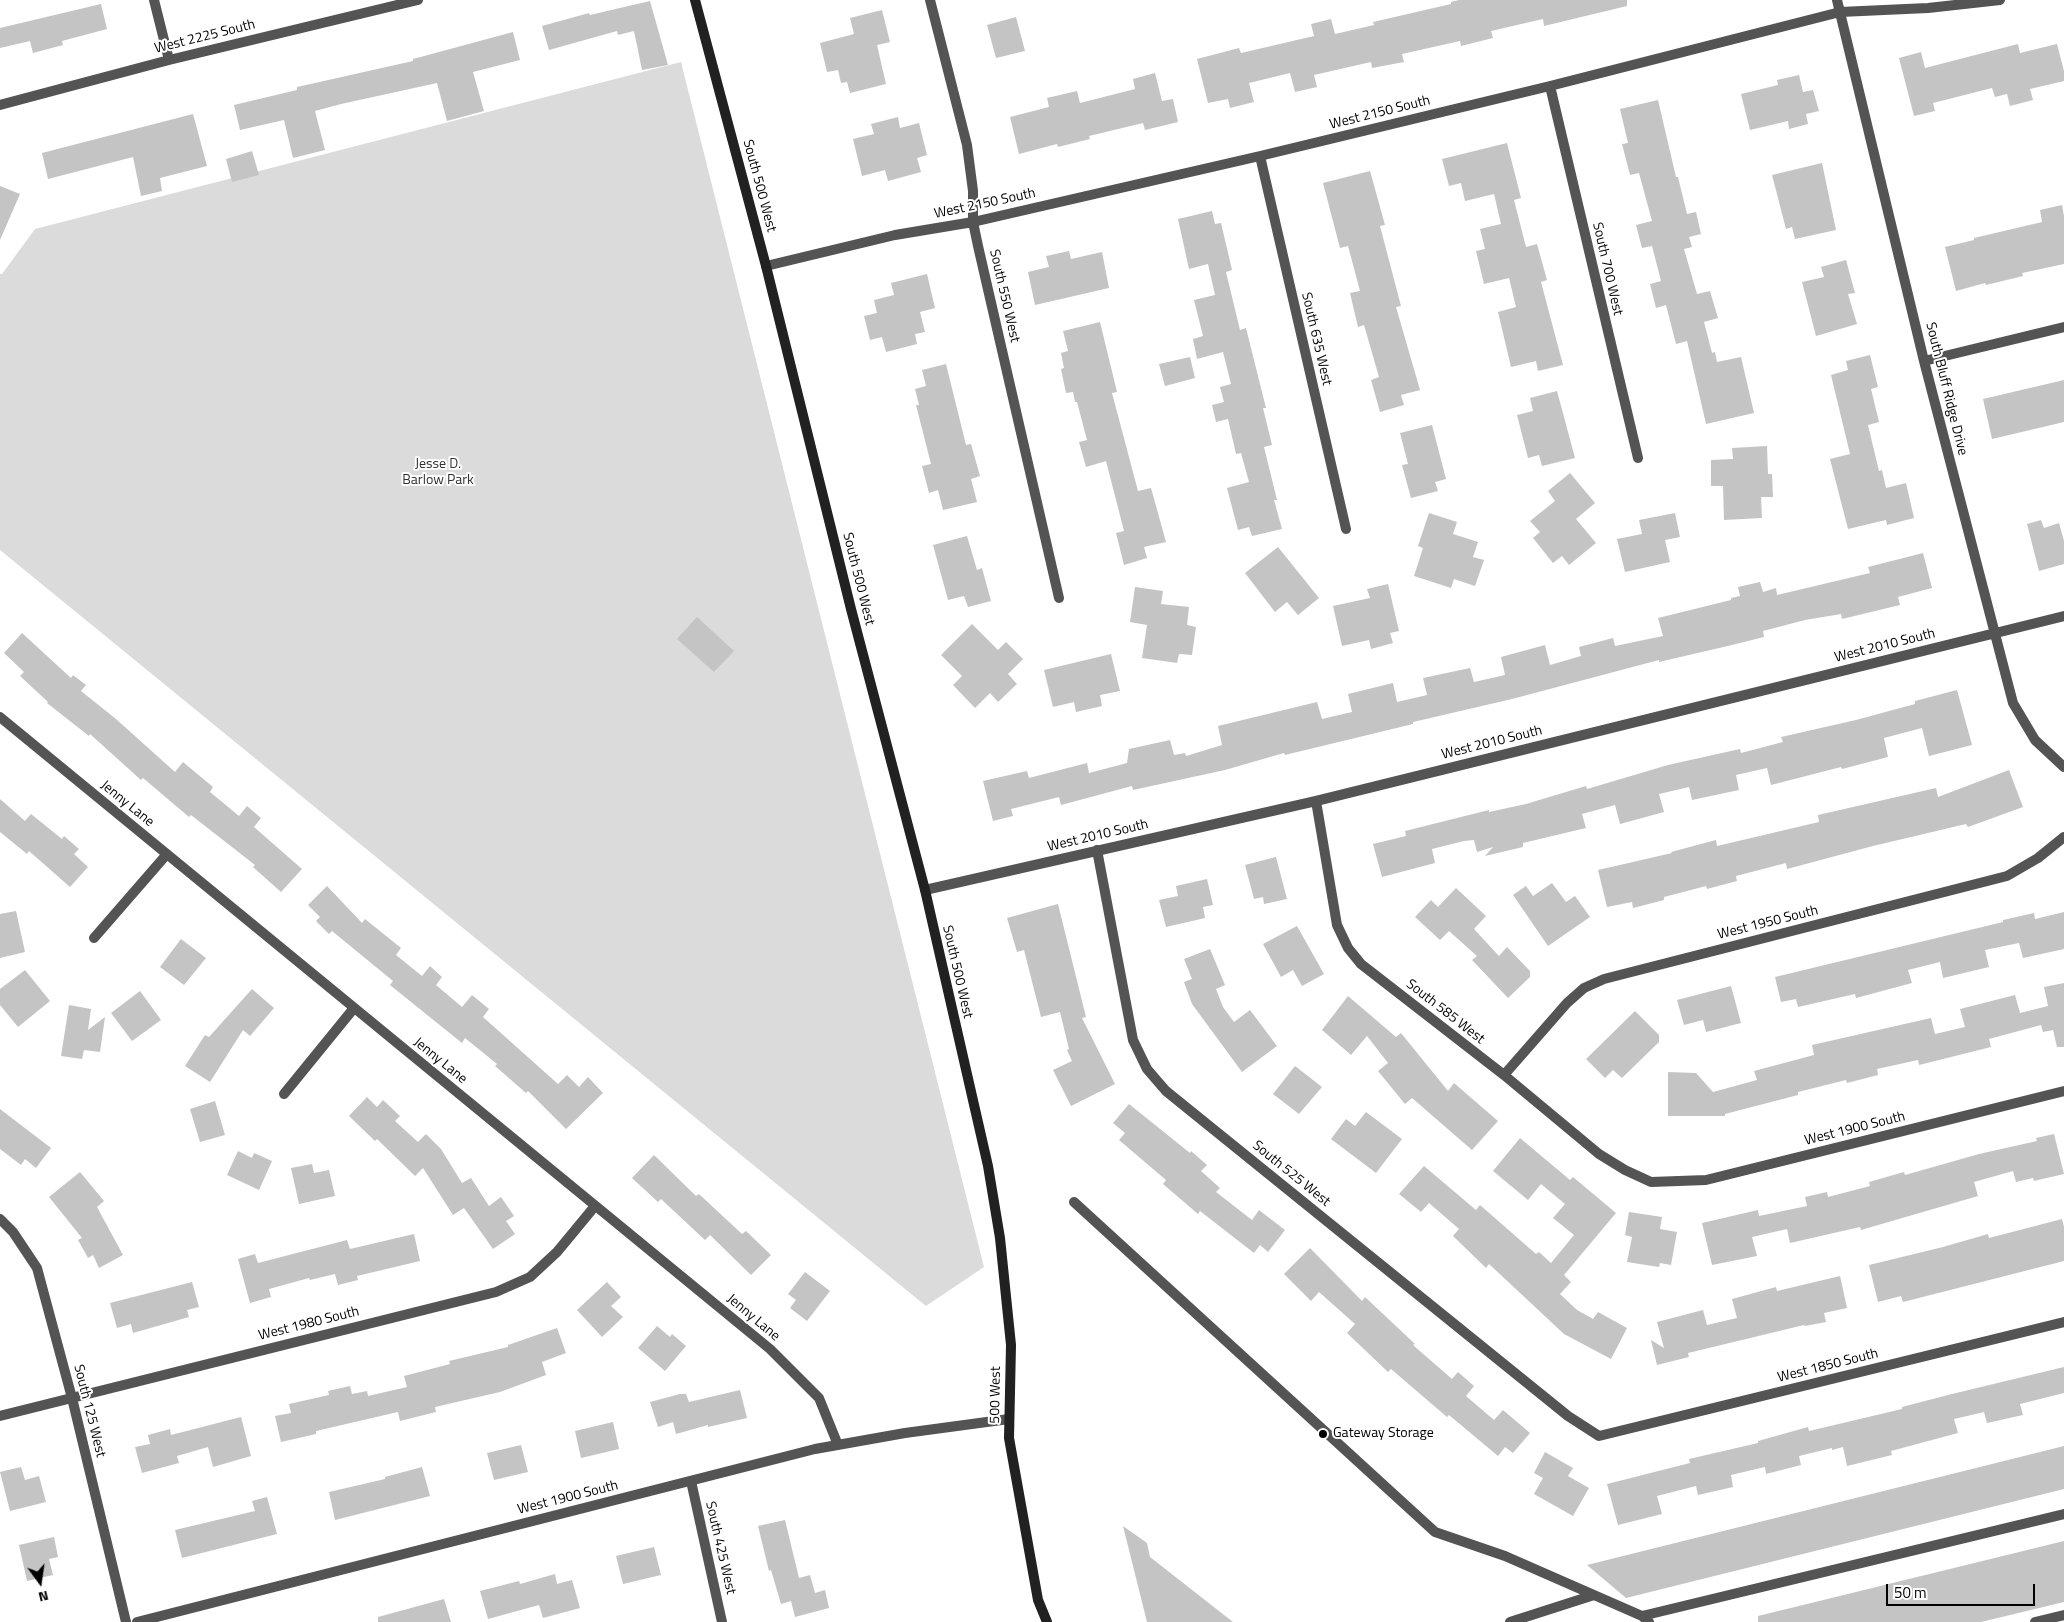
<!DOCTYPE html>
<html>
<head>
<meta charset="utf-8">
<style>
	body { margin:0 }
	#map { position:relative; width:2064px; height:1622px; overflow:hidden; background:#fff; font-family:"Titillium Web",sans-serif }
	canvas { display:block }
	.north { position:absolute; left:15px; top:1557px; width:50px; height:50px; -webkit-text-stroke:4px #fff; paint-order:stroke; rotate:166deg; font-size:14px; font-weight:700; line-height:20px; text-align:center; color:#000 }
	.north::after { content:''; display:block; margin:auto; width:18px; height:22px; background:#000; clip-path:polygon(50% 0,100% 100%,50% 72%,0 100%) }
	.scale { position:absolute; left:1886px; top:1584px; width:149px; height:22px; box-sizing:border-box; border:2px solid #000; border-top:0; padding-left:6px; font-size:15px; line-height:18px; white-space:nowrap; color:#000; -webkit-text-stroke:4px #fff; paint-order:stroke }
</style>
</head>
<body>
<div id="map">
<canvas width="2064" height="1622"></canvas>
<div class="north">N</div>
<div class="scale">50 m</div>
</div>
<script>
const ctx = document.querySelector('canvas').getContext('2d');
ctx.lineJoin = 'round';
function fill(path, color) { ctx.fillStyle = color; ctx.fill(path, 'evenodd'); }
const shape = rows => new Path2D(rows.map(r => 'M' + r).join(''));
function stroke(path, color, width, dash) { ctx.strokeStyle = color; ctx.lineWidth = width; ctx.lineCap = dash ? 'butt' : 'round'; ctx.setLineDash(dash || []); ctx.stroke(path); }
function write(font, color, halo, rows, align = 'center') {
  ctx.font = font + ' "Titillium Web",sans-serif'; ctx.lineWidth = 4; ctx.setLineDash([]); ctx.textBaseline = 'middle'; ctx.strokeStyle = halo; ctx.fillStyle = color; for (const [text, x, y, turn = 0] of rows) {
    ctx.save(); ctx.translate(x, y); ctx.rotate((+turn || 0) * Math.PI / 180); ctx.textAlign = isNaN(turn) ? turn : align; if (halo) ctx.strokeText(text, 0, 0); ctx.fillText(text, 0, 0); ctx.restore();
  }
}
fill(shape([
	[681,62,984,1267,926,1306,0,550,0,274,2,274,35,229]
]), '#dbdbdb');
fill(shape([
	[1459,0,1627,0,1627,6,1544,26,1543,19,1491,31,1493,38,1461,46,1460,41,1402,54,1404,62,1372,68,1371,62,1314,75,1317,87,1295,92,1290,73,1249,83,1254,102,1230,108,1228,99,1208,103,1197,59,1239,48,1241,53,1314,36,1311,24,1331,19,1335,34,1374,25,1373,22,1451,4,1451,2],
	[650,1,668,65,642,70,634,31,618,35,617,31,549,50,542,26,589,13,590,15],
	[101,4,107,29,62,41,63,45,33,53,30,41,0,48,0,28],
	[882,10,890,42,877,45,886,84,850,93,847,82,841,83,838,70,827,72,820,43,854,34,850,18],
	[1016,17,1025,51,996,58,987,25],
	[513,32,520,60,473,72,484,111,447,121,437,83,341,104,315,111,325,150,293,158,284,120,240,130,234,105,297,90,297,87,413,61,413,59],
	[2018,44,2020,53,2057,44,2064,71,2064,81,2030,89,2033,100,2010,106,2007,94,1995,97,1992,88,1933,103,1935,111,1914,116,1899,58,1921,52,1925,68],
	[1155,73,1162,101,1173,99,1178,122,1145,130,1143,123,1089,136,1090,139,1058,147,1057,144,1019,154,1010,117,1049,107,1047,98,1077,91,1080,103,1135,89,1133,79],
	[1799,75,1803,92,1813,90,1819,111,1806,114,1808,124,1789,129,1788,121,1750,130,1741,94,1778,85,1777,80],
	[1658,100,1676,177,1678,177,1687,214,1696,212,1701,234,1689,237,1692,247,1684,249,1697,294,1710,291,1718,318,1704,322,1712,353,1715,352,1717,362,1741,357,1754,413,1706,424,1687,341,1676,344,1666,305,1656,308,1650,284,1661,281,1652,246,1642,248,1636,225,1652,221,1639,173,1630,175,1622,144,1628,143,1620,109],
	[193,114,207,166,160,178,162,191,141,196,133,157,48,179,42,153],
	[898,117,900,128,919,123,927,155,917,158,921,172,888,181,885,170,862,176,853,139,874,134,871,124],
	[1507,143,1521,198,1514,200,1526,247,1537,244,1547,280,1541,282,1563,365,1538,371,1536,361,1511,367,1498,312,1516,307,1509,278,1484,284,1476,251,1485,249,1480,229,1501,224,1494,194,1465,201,1461,183,1449,186,1442,159],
	[252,151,259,175,232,182,226,159],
	[1822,163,1836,230,1795,239,1792,227,1786,229,1772,175],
	[1370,171,1385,225,1380,226,1401,306,1396,307,1420,390,1401,395,1404,405,1380,412,1371,380,1379,377,1364,325,1358,327,1350,293,1360,291,1348,246,1340,248,1323,183],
	[0,186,20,194,0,240],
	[2062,205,2064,216,2064,264,2022,273,2023,276,1986,285,1985,283,1956,291,1945,247,1974,240,1974,238,2042,222,2040,210],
	[1212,211,1215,224,1221,223,1232,270,1226,272,1240,330,1246,328,1266,408,1263,408,1272,445,1264,447,1277,500,1274,500,1282,529,1252,536,1249,527,1238,530,1227,488,1249,482,1241,453,1236,454,1228,419,1216,422,1212,405,1224,402,1220,387,1231,384,1223,352,1197,359,1193,339,1203,336,1194,300,1215,295,1208,264,1189,269,1178,219],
	[1069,251,1071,259,1102,252,1109,288,1035,305,1028,272,1049,267,1046,256],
	[1846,260,1855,293,1848,294,1857,324,1816,336,1802,282,1824,277,1821,267],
	[927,274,935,308,920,312,925,332,915,334,917,344,886,352,882,337,870,340,864,316,877,313,874,300,894,295,891,283],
	[1100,322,1117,392,1112,393,1138,491,1151,488,1166,542,1144,547,1147,558,1124,565,1116,533,1124,531,1106,461,1086,467,1079,442,1087,440,1077,402,1075,402,1073,392,1066,393,1061,369,1064,368,1061,353,1068,351,1063,331],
	[1870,355,1878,387,1871,389,1879,422,1868,425,1879,471,1882,470,1886,488,1906,483,1914,518,1887,525,1886,520,1848,529,1830,459,1850,454,1831,375,1848,370,1846,361],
	[1190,357,1195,378,1165,386,1159,364],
	[946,364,966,445,971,444,980,476,971,479,977,502,943,510,938,490,929,493,922,466,931,464,916,405,919,405,915,389,926,386,922,370],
	[2064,380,2064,422,1992,439,1983,399],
	[1557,391,1575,458,1542,466,1539,455,1528,458,1517,415,1533,411,1530,398],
	[1432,425,1446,479,1435,482,1438,491,1411,498,1402,465,1408,464,1400,433],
	[1767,446,1768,474,1772,474,1773,497,1761,497,1762,518,1724,520,1723,486,1711,486,1711,460,1733,459,1732,448],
	[1570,473,1595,503,1576,519,1596,543,1569,565,1562,556,1553,563,1533,538,1540,532,1530,521,1555,501,1548,491],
	[1429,513,1457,522,1453,534,1478,542,1473,557,1484,560,1475,586,1454,579,1451,588,1414,576,1423,548,1418,546],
	[1675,513,1680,537,1665,540,1670,562,1625,572,1617,539,1642,534,1639,520],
	[2041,520,2044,528,2059,523,2064,541,2064,564,2039,571,2027,524],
	[967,536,977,570,982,568,991,601,968,607,964,596,948,600,933,545],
	[1278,547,1319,598,1298,615,1287,602,1275,612,1245,573],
	[1923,553,1932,588,1898,597,1900,605,1842,619,1841,614,1805,620,1763,631,1764,637,1732,645,1659,662,1659,660,1512,699,1413,722,1413,724,1285,755,1284,753,1225,770,1133,790,1132,786,1061,805,1059,797,1011,809,1013,816,993,821,983,781,1027,771,1029,778,1087,763,1089,773,1127,763,1129,749,1170,740,1174,755,1185,753,1186,756,1222,745,1218,726,1317,702,1322,719,1352,712,1348,694,1393,683,1397,702,1427,695,1423,678,1470,668,1474,682,1505,675,1501,657,1545,645,1550,665,1581,656,1579,647,1613,638,1615,646,1663,636,1658,618,1731,600,1731,598,1740,596,1738,587,1760,582,1763,592,1776,588,1777,595,1870,573,1868,567],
	[1388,584,1399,631,1390,633,1393,643,1371,649,1369,640,1342,646,1333,606,1370,598,1367,589],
	[1135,587,1163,591,1161,604,1189,607,1187,625,1196,627,1192,655,1179,654,1177,663,1142,658,1147,625,1130,622],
	[697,617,734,651,714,672,677,639],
	[972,624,998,650,1006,642,1023,659,1008,674,1017,684,998,702,990,693,975,708,953,685,962,676,941,655],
	[22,633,71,678,73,675,86,685,81,691,116,719,175,772,183,762,213,787,210,792,239,816,247,806,261,818,254,827,302,869,281,892,253,867,255,865,191,815,189,817,143,778,141,780,90,734,89,736,47,703,48,702,20,676,24,672,4,653],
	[1111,654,1120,691,1100,695,1102,706,1076,712,1074,702,1053,707,1044,670],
	[1957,690,1972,745,1929,756,1922,728,1884,738,1888,757,1842,769,1841,767,1771,785,1767,768,1736,775,1739,790,1692,800,1689,787,1659,794,1664,812,1620,824,1615,805,1582,814,1586,828,1523,843,1523,847,1485,856,1493,847,1477,852,1474,840,1464,841,1432,849,1435,863,1382,877,1373,844,1406,836,1405,831,1489,810,1489,812,1526,804,1586,786,1587,789,1668,765,1740,749,1741,753,1783,742,1781,737,1856,720,1915,704,1915,701],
	[2009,770,2023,807,1968,827,1966,824,1873,846,1787,869,1786,863,1736,876,1737,881,1707,889,1706,886,1664,897,1664,900,1633,908,1632,902,1607,907,1598,870,1672,853,1671,852,1716,840,1717,846,1819,822,1818,815,1936,788,1938,797],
	[0,799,25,821,31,814,62,839,64,836,79,849,74,854,88,867,70,887,29,851,27,854,0,832],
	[1276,857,1287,899,1264,904,1263,897,1254,899,1245,865],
	[1207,879,1213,905,1203,907,1205,918,1166,927,1159,900,1178,896,1176,886],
	[1552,883,1566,902,1575,896,1590,917,1548,946,1513,895,1526,886,1533,896],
	[327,886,362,923,365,919,401,948,396,955,422,976,430,966,442,977,436,985,462,1007,472,995,489,1009,483,1017,558,1084,567,1075,579,1087,588,1077,603,1093,566,1129,528,1091,526,1093,495,1066,497,1064,465,1038,462,1043,390,985,393,981,332,931,329,934,316,921,320,917,308,905],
	[1456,888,1486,916,1474,929,1499,956,1507,947,1530,971,1530,977,1508,998,1472,960,1477,956,1449,931,1440,940,1415,917,1431,900,1438,907],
	[1058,904,1086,1017,1082,1018,1115,1084,1071,1106,1053,1070,1072,1061,1067,1050,1069,1049,1060,1012,1041,1017,1024,950,1017,952,1007,918],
	[16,911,25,952,0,958,0,914],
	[2064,912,2064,949,2023,958,2019,943,1985,950,1989,967,1943,978,1940,962,1908,970,1912,983,1856,998,1855,994,1798,1007,1796,999,1781,1002,1775,977,2003,922,2003,920,2034,913,2035,919],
	[1297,926,1324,974,1302,986,1293,970,1281,977,1263,944],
	[181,939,206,958,184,985,160,967],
	[1210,949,1225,985,1216,989,1223,1007,1234,1022,1250,1010,1277,1046,1242,1072,1192,1004,1184,982,1192,979,1184,959],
	[25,970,50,1001,18,1027,0,1005,0,989],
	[2064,983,2064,1047,2057,1047,2053,1030,2043,1032,2041,1025,1989,1039,1991,1047,1919,1065,1918,1060,1877,1069,1878,1075,1847,1083,1846,1080,1798,1092,1798,1095,1725,1114,1725,1116,1668,1116,1668,1072,1696,1073,1713,1092,1757,1080,1754,1071,1814,1055,1812,1045,1931,1018,1935,1034,1965,1027,1960,1009,2015,995,2020,1013,2048,1006,2044,987],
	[1731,986,1741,1023,1706,1032,1703,1020,1684,1025,1677,1000],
	[252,989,274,1008,250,1036,243,1030,210,1082,185,1066,205,1035,209,1037],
	[140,991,161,1020,132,1041,111,1013],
	[1348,996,1396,1037,1401,1033,1448,1091,1454,1083,1498,1121,1472,1150,1412,1098,1405,1104,1378,1071,1388,1063,1367,1036,1351,1055,1322,1030],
	[69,1005,91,1009,88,1030,105,1017,100,1052,84,1050,82,1059,61,1056],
	[1635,1011,1659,1035,1659,1042,1622,1078,1613,1070,1605,1078,1586,1059],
	[1295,1066,1322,1087,1299,1114,1273,1094],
	[367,1097,377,1107,383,1100,400,1116,395,1121,418,1142,426,1134,441,1149,462,1183,471,1178,489,1206,501,1197,514,1216,506,1221,515,1234,493,1249,464,1208,453,1215,423,1168,415,1176,377,1139,375,1141,349,1116],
	[215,1101,225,1135,200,1142,190,1109],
	[1129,1104,1190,1153,1191,1151,1207,1165,1201,1171,1220,1188,1216,1192,1252,1220,1259,1210,1285,1230,1268,1252,1260,1245,1254,1253,1200,1211,1198,1214,1163,1184,1166,1180,1119,1140,1125,1133,1113,1123],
	[0,1109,51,1148,36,1168,25,1159,21,1165,0,1149],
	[1366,1112,1402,1139,1376,1173,1331,1139,1346,1119,1355,1126],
	[2054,1134,2064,1174,2034,1181,2033,1178,2016,1182,2013,1171,1974,1182,1978,1196,1861,1230,1860,1227,1790,1243,1787,1229,1752,1237,1757,1256,1712,1265,1702,1223,1758,1210,1759,1216,1807,1206,1805,1197,1827,1192,1828,1197,1870,1186,1869,1182,1904,1172,1905,1175,1979,1154,2037,1141,2036,1138],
	[1520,1138,1570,1180,1573,1177,1616,1213,1564,1275,1571,1282,1560,1294,1577,1310,1593,1319,1598,1312,1627,1328,1611,1359,1564,1334,1489,1264,1486,1268,1453,1236,1459,1229,1429,1203,1421,1212,1399,1194,1424,1166,1476,1210,1480,1205,1536,1254,1539,1252,1551,1263,1574,1235,1553,1218,1565,1204,1541,1184,1528,1200,1493,1171],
	[238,1151,252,1158,254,1153,272,1161,259,1190,227,1175],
	[654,1155,696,1196,699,1194,742,1234,746,1231,771,1255,751,1275,710,1235,705,1240,661,1199,658,1202,632,1178],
	[312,1164,314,1173,329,1170,335,1196,299,1204,291,1168],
	[80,1172,104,1201,97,1207,123,1255,99,1268,93,1255,88,1258,78,1240,82,1238,49,1197],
	[1629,1212,1662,1217,1660,1229,1677,1232,1671,1265,1660,1263,1659,1267,1627,1262,1632,1237,1625,1235],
	[2062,1219,2064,1227,2064,1261,1903,1302,1901,1296,1878,1302,1869,1265,1943,1247,1988,1234,1989,1238],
	[414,1234,420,1261,357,1276,358,1280,338,1285,335,1274,310,1280,309,1278,269,1289,271,1297,250,1303,238,1259,255,1254,258,1263,347,1240,350,1249],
	[1310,1248,1362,1301,1365,1297,1415,1344,1413,1345,1452,1379,1458,1372,1474,1386,1466,1396,1494,1420,1503,1410,1530,1433,1513,1453,1505,1447,1498,1456,1449,1415,1447,1417,1391,1369,1388,1372,1347,1333,1355,1324,1319,1292,1311,1301,1284,1274],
	[805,1272,830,1291,807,1321,790,1308,796,1300,788,1294],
	[1840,1276,1847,1308,1824,1313,1826,1322,1805,1326,1804,1325,1688,1353,1689,1357,1657,1365,1651,1340,1664,1348,1657,1322,1703,1310,1707,1325,1737,1318,1732,1299,1776,1287,1777,1291],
	[192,1282,199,1307,187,1310,189,1317,133,1333,131,1324,117,1328,110,1303],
	[607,1282,621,1297,611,1306,623,1317,602,1337,577,1310],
	[657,1326,670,1337,672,1334,686,1346,665,1371,638,1348],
	[557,1328,566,1353,542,1362,546,1375,500,1392,435,1407,436,1412,400,1421,398,1412,316,1431,316,1434,281,1442,275,1416,291,1413,289,1404,329,1395,328,1391,350,1386,352,1394,367,1391,368,1396,407,1387,404,1376,450,1364,449,1361,508,1347,508,1345],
	[2064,1367,2064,1393,2020,1404,2023,1415,1987,1423,1984,1412,1954,1419,1958,1433,1891,1451,1892,1455,1847,1466,1843,1447,1832,1450,1832,1448,1799,1456,1801,1465,1766,1474,1765,1467,1731,1475,1733,1487,1698,1495,1696,1486,1657,1496,1662,1514,1618,1525,1607,1484,1690,1463,1689,1459,1758,1443,1758,1441,1808,1427,1809,1431,1902,1409,1902,1407,1952,1394],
	[740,1390,747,1418,708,1427,708,1425,676,1434,673,1422,658,1427,650,1402,680,1394,686,1394,689,1402],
	[241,1417,251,1456,213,1467,208,1447,177,1456,179,1463,142,1473,135,1447,150,1444,148,1435,170,1429,171,1435],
	[613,1422,619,1449,581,1458,575,1431],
	[521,1445,528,1472,494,1480,487,1453],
	[2064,1446,2064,1489,1626,1598,1587,1565],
	[1545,1452,1573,1468,1568,1476,1589,1488,1573,1516,1534,1494,1543,1478,1534,1473],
	[21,1467,25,1480,39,1476,46,1502,10,1511,0,1472],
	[422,1467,430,1496,335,1520,329,1492,385,1479,385,1477],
	[267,1497,277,1534,182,1558,175,1530,255,1511,252,1501],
	[785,1520,799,1578,810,1575,815,1593,825,1590,829,1608,795,1617,791,1601,781,1604,771,1570,769,1571,758,1526],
	[1123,1526,1147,1543,1150,1557,1233,1622,1147,1622],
	[54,1537,58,1557,49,1559,53,1575,27,1581,19,1545],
	[2064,1541,2064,1602,1981,1622,1758,1622,1758,1616],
	[654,1547,661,1575,623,1584,616,1556],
	[555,1574,557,1584,572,1580,580,1608,543,1618,539,1605,488,1619,480,1591,519,1581,520,1584],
	[444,1599,451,1622,378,1622,378,1617]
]), '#c4c4c4');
stroke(shape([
	[1074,1202,1435,1532,1505,1556,1642,1616],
	[1510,1622,1594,1595],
	[1649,1622,1642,1616,2064,1514],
	[2035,1622,2064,1615]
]), '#545454', 10);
stroke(shape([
	[154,0,169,60],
	[930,0,967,145,973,191,973,222,978,246,1059,598],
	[1837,0,1924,361,2013,703,2035,740,2064,767],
	[1550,86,1638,458],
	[0,105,169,60,418,0],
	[1260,156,1346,529],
	[766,266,895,235,973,222,1260,156,1550,86,1840,12,1928,8,2000,0],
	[1924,361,2064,327],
	[0,717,770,1349,819,1398,838,1445],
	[1316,801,1337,925,1348,948,1361,964,1504,1075,1599,1154,1625,1170,1651,1182,1706,1180,2064,1091],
	[1097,850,1133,1040,1147,1069,1166,1091,1568,1416,1599,1436,2064,1322],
	[925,890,1316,801,2064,616],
	[94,938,167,854],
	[1504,1075,1567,1003,1584,988,1604,979,2007,876,2038,858,2064,837],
	[284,1094,354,1008],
	[0,1219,13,1232,37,1268,72,1398,126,1622],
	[0,1416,496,1292,530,1277,557,1252,595,1206],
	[691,1481,722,1622],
	[137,1622,815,1449,905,1433,1009,1419]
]), '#545454', 10);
stroke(shape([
	[695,0,766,266,851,609,925,890,988,1166,1000,1238,1011,1345,1009,1438,1038,1600,1047,1622]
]), '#212121', 10);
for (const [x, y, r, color] of [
	[1323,1434,5,"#000"]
]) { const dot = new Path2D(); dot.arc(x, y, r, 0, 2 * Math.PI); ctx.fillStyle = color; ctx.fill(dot); stroke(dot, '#fff', 2); }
write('14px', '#000', '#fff', [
	["West 2225 South",205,37,-14],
	["West 2150 South",1380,113,-14],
	["South 500 West",759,186,75],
	["West 2150 South",985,204,-12],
	["South 700 West",1607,269,77],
	["South 550 West",1004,296,77],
	["South 635 West",1316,339,77],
	["South Bluff Ridge Drive",1946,389,76],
	["South 500 West",858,579,76],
	["West 2010 South",1885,646,-14],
	["West 2010 South",1492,743,-14],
	["Jenny Lane",127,804,39],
	["West 2010 South",1098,836,-13],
	["West 1950 South",1768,923,-14],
	["South 500 West",957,972,77],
	["South 585 West",1445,1012,38],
	["Jenny Lane",440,1061,39],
	["West 1900 South",1855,1129,-14],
	["South 525 West",1291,1174,39],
	["Jenny Lane",753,1318,40],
	["West 1980 South",309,1324,-14],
	["West 1850 South",1828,1366,-14],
	["500 West",996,1395,-89],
	["South 125 West",89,1411,76],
	["West 1900 South",568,1498,-14],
	["South 425 West",720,1548,77]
]);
write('14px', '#323232', '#fff', [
	["Jesse D.",438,465],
	["Barlow Park",438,481]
]);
write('14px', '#000', '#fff', [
	["Gateway Storage",1333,1434]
], 'left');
</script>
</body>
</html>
